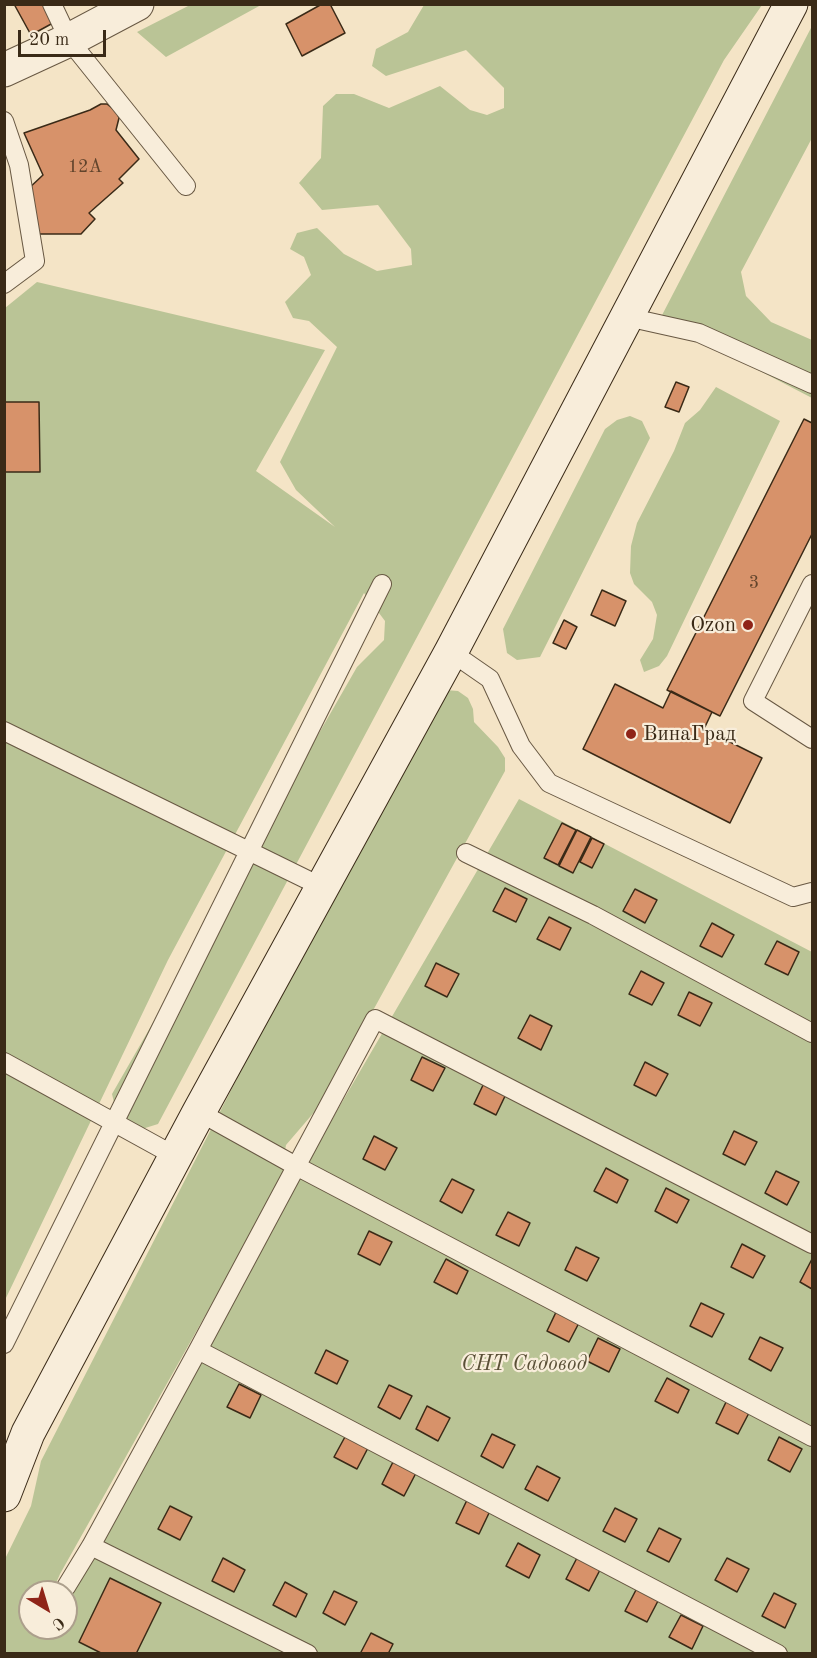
<!DOCTYPE html>
<html>
<head>
<meta charset="utf-8">
<style>
	body { margin:0 }
	#map { position:relative; width:817px; height:1658px; overflow:hidden; background:#f4e4c6; font-family:"Old Standard TT",serif }
	canvas { display:block }
	.frame { position:absolute; inset:0; border:6px solid #3a2a17; pointer-events:none }
	.north { position:absolute; left:18px; top:1580px; width:60px; height:60px; box-sizing:border-box; background:#f8edda; border:2px solid #ac9f8c; border-radius:50%; rotate:142deg; font-size:16px; font-weight:700; line-height:24px; text-align:center; color:#3a2a17 }
	.north::after { content:''; display:block; margin:auto; width:21px; height:27px; background:#8f2418; clip-path:polygon(50% 0,100% 100%,50% 72%,0 100%) }
	.scale { position:absolute; left:18px; top:30px; width:88px; height:27px; box-sizing:border-box; border:3px solid #3a2a17; border-top:0; padding-left:8px; font-size:18px; line-height:21px; white-space:nowrap; color:#3a2a17; -webkit-text-stroke:4px #f8edda; paint-order:stroke }
</style>
</head>
<body>
<div id="map">
<canvas width="817" height="1658"></canvas>
<div class="frame"></div>
<div class="north">С</div>
<div class="scale">20 m</div>
</div>
<script>
const ctx = document.querySelector('canvas').getContext('2d');
ctx.lineJoin = 'round';
function fill(path, color) { ctx.fillStyle = color; ctx.fill(path, 'evenodd'); }
const shape = rows => new Path2D(rows.map(r => 'M' + r).join(''));
function stroke(path, color, width, dash) { ctx.strokeStyle = color; ctx.lineWidth = width; ctx.lineCap = dash ? 'butt' : 'round'; ctx.setLineDash(dash || []); ctx.stroke(path); }
function write(font, color, halo, rows, align = 'center') {
  ctx.font = font + ' "Old Standard TT",serif'; ctx.lineWidth = 4.5; ctx.setLineDash([]); ctx.textBaseline = 'middle'; ctx.strokeStyle = halo; ctx.fillStyle = color; for (const [text, x, y, turn = 0] of rows) {
    ctx.save(); ctx.translate(x, y); ctx.rotate((+turn || 0) * Math.PI / 180); ctx.textAlign = isNaN(turn) ? turn : align; if (halo) ctx.strokeText(text, 0, 0); ctx.fillText(text, 0, 0); ctx.restore();
  }
}
fill(shape([
	[190,5,190,4,261,5,166,57,137,32],
	[424,5,762,5,724,60,158,1124,142,1129,116,1111,112,1094,357,667,384,640,385,621,364,593,168,960,5,1300,5,308,37,282,325,350,256,471,335,527,296,490,280,462,337,347,309,321,293,318,285,302,311,275,304,257,290,249,297,233,317,228,344,254,377,271,412,265,411,249,378,205,322,210,299,183,321,158,323,106,336,94,354,94,389,108,440,86,470,110,487,115,504,108,504,88,466,50,386,76,372,66,376,49,408,32],
	[812,26,812,138,741,272,746,296,771,322,812,340,812,398,660,319],
	[716,387,780,421,667,656,659,666,644,672,640,660,653,639,657,615,652,602,634,584,630,573,631,546,637,523,674,451,685,423,700,410],
	[630,416,642,421,650,438,540,657,517,660,507,653,503,629,605,429,617,420],
	[445,690,458,691,468,698,473,709,474,722,498,747,505,758,505,771,322,1103,286,1145,284,1156,288,1168,60,1574,52,1592,30,1592,30,1628,66,1628,66,1592,56,1592,519,799,812,952,812,1653,5,1653,4,1561,31,1506,41,1461,433,696]
]), '#bac496');
const building = shape([
	[14,4,43,4,53,23,31,35,14,4],
	[322,4,330,4,345,33,302,56,286,24,322,4],
	[101,104,107,104,117,112,119,118,116,130,139,159,119,179,123,183,89,213,95,219,81,234,35,234,26,191,43,175,24,133,90,110,101,104],
	[676,382,689,387,679,412,665,407,676,382],
	[4,402,39,402,40,472,4,472,4,402],
	[804,419,812,423,812,534,720,716,667,690,804,419],
	[602,590,626,601,615,626,591,615,602,590],
	[564,620,577,627,566,649,553,643,564,620],
	[615,684,663,708,671,691,712,712,704,729,762,758,730,823,583,749,615,684],
	[562,823,576,830,558,865,544,858,562,823],
	[577,830,591,837,573,873,559,866,577,830],
	[592,838,604,844,592,868,580,862,592,838],
	[505,888,527,899,516,922,493,911,505,888],
	[635,889,657,900,645,923,623,911,635,889],
	[549,917,571,928,560,950,537,939,549,917],
	[712,923,734,935,722,957,700,946,712,923],
	[777,941,799,952,788,975,765,964,777,941],
	[436,963,459,974,447,997,425,986,436,963],
	[641,971,664,983,652,1005,629,994,641,971],
	[689,992,712,1003,700,1026,678,1015,689,992],
	[530,1015,552,1026,541,1050,518,1038,530,1015],
	[422,1057,445,1068,433,1091,411,1080,422,1057],
	[645,1062,668,1074,656,1096,634,1085,645,1062],
	[485,1081,507,1092,496,1115,474,1104,485,1081],
	[734,1131,757,1142,745,1165,723,1154,734,1131],
	[374,1136,397,1148,385,1170,363,1159,374,1136],
	[606,1168,628,1180,617,1203,594,1191,606,1168],
	[776,1171,799,1182,787,1205,765,1193,776,1171],
	[452,1179,474,1190,462,1213,440,1201,452,1179],
	[666,1188,689,1200,677,1223,655,1211,666,1188],
	[508,1212,530,1223,519,1246,496,1235,508,1212],
	[369,1231,392,1242,380,1265,358,1254,369,1231],
	[742,1244,765,1256,753,1278,731,1267,742,1244],
	[576,1247,599,1258,587,1281,565,1270,576,1247],
	[446,1259,468,1271,457,1294,434,1282,446,1259],
	[812,1259,812,1289,800,1282,812,1259],
	[701,1303,724,1314,712,1337,690,1326,701,1303],
	[558,1308,581,1319,569,1342,547,1331,558,1308],
	[760,1337,783,1348,771,1371,749,1359,760,1337],
	[598,1338,620,1349,609,1372,587,1361,598,1338],
	[326,1350,348,1361,337,1384,315,1373,326,1350],
	[667,1378,689,1390,678,1413,655,1401,667,1378],
	[239,1384,261,1395,250,1418,227,1407,239,1384],
	[389,1385,412,1396,400,1419,378,1407,389,1385],
	[727,1400,750,1411,738,1434,716,1423,727,1400],
	[427,1406,450,1418,438,1441,416,1429,427,1406],
	[492,1434,515,1445,503,1468,481,1456,492,1434],
	[346,1435,369,1446,357,1469,334,1457,346,1435],
	[779,1437,802,1449,790,1472,768,1460,779,1437],
	[393,1462,416,1473,404,1496,382,1484,393,1462],
	[537,1466,560,1478,548,1501,525,1489,537,1466],
	[467,1500,490,1511,479,1534,456,1523,467,1500],
	[170,1506,192,1517,180,1540,158,1529,170,1506],
	[615,1508,637,1519,625,1542,603,1531,615,1508],
	[659,1528,681,1539,669,1562,647,1551,659,1528],
	[518,1543,540,1555,529,1578,506,1566,518,1543],
	[578,1556,601,1568,589,1591,566,1579,578,1556],
	[223,1558,245,1570,234,1592,212,1581,223,1558],
	[727,1558,749,1569,737,1592,715,1580,727,1558],
	[110,1578,161,1603,136,1654,103,1654,79,1642,110,1578],
	[285,1582,307,1594,296,1617,273,1605,285,1582],
	[637,1588,659,1599,647,1622,625,1611,637,1588],
	[334,1591,357,1602,345,1625,323,1613,334,1591],
	[774,1593,796,1604,785,1628,762,1616,774,1593],
	[681,1615,703,1626,692,1649,669,1637,681,1615],
	[371,1633,393,1644,388,1654,360,1654,371,1633]
]);
fill(building, '#d7926a');
stroke(building, '#3a2a17', 1.5);
const lane = shape([
	[52,4,69,40,186,186],
	[4,121,19,165,35,261,4,284],
	[627,317,699,333,812,384],
	[812,584,753,701,812,739],
	[451,652,490,679,521,746,549,783,793,897,812,892],
	[4,731,322,887],
	[466,853,593,915,812,1033],
	[4,1062,175,1156],
	[199,1112,296,1166,812,1437],
	[4,1344,382,584],
	[198,1350,778,1654],
	[91,1546,308,1654],
	[66,1587,91,1546,198,1350,375,1019,812,1244]
]);
const street = shape([
	[4,70,69,40,137,4]
]);
const secondary = shape([
	[4,1495,28,1433,199,1112,451,652,791,4]
]);
stroke(lane, '#685843', 20);
stroke(street, '#685843', 35);
stroke(secondary, '#3a2a17', 35);
stroke(lane, '#f8edda', 18);
stroke(street, '#f8edda', 33);
stroke(secondary, '#f8edda', 33);
for (const [x, y, r, color] of [
	[748,625,6,"#8f2418"],
	[631,734,6,"#8f2418"]
]) { const dot = new Path2D(); dot.arc(x, y, r, 0, 2 * Math.PI); ctx.fillStyle = color; ctx.fill(dot); stroke(dot, '#f8edda', 2); }
write('18px', '#61442c', null, [
	["12А",85,167],
	["3",754,583]
]);
write('21px', '#3a2a17', '#f8edda', [
	["Ozon",736,625],
	["ВинаГрад",643,734,"left"]
], 'right');
write('italic 21px', '#5a5037', '#f8edda', [
	["СНТ Садовод",524,1364]
]);
</script>
</body>
</html>
